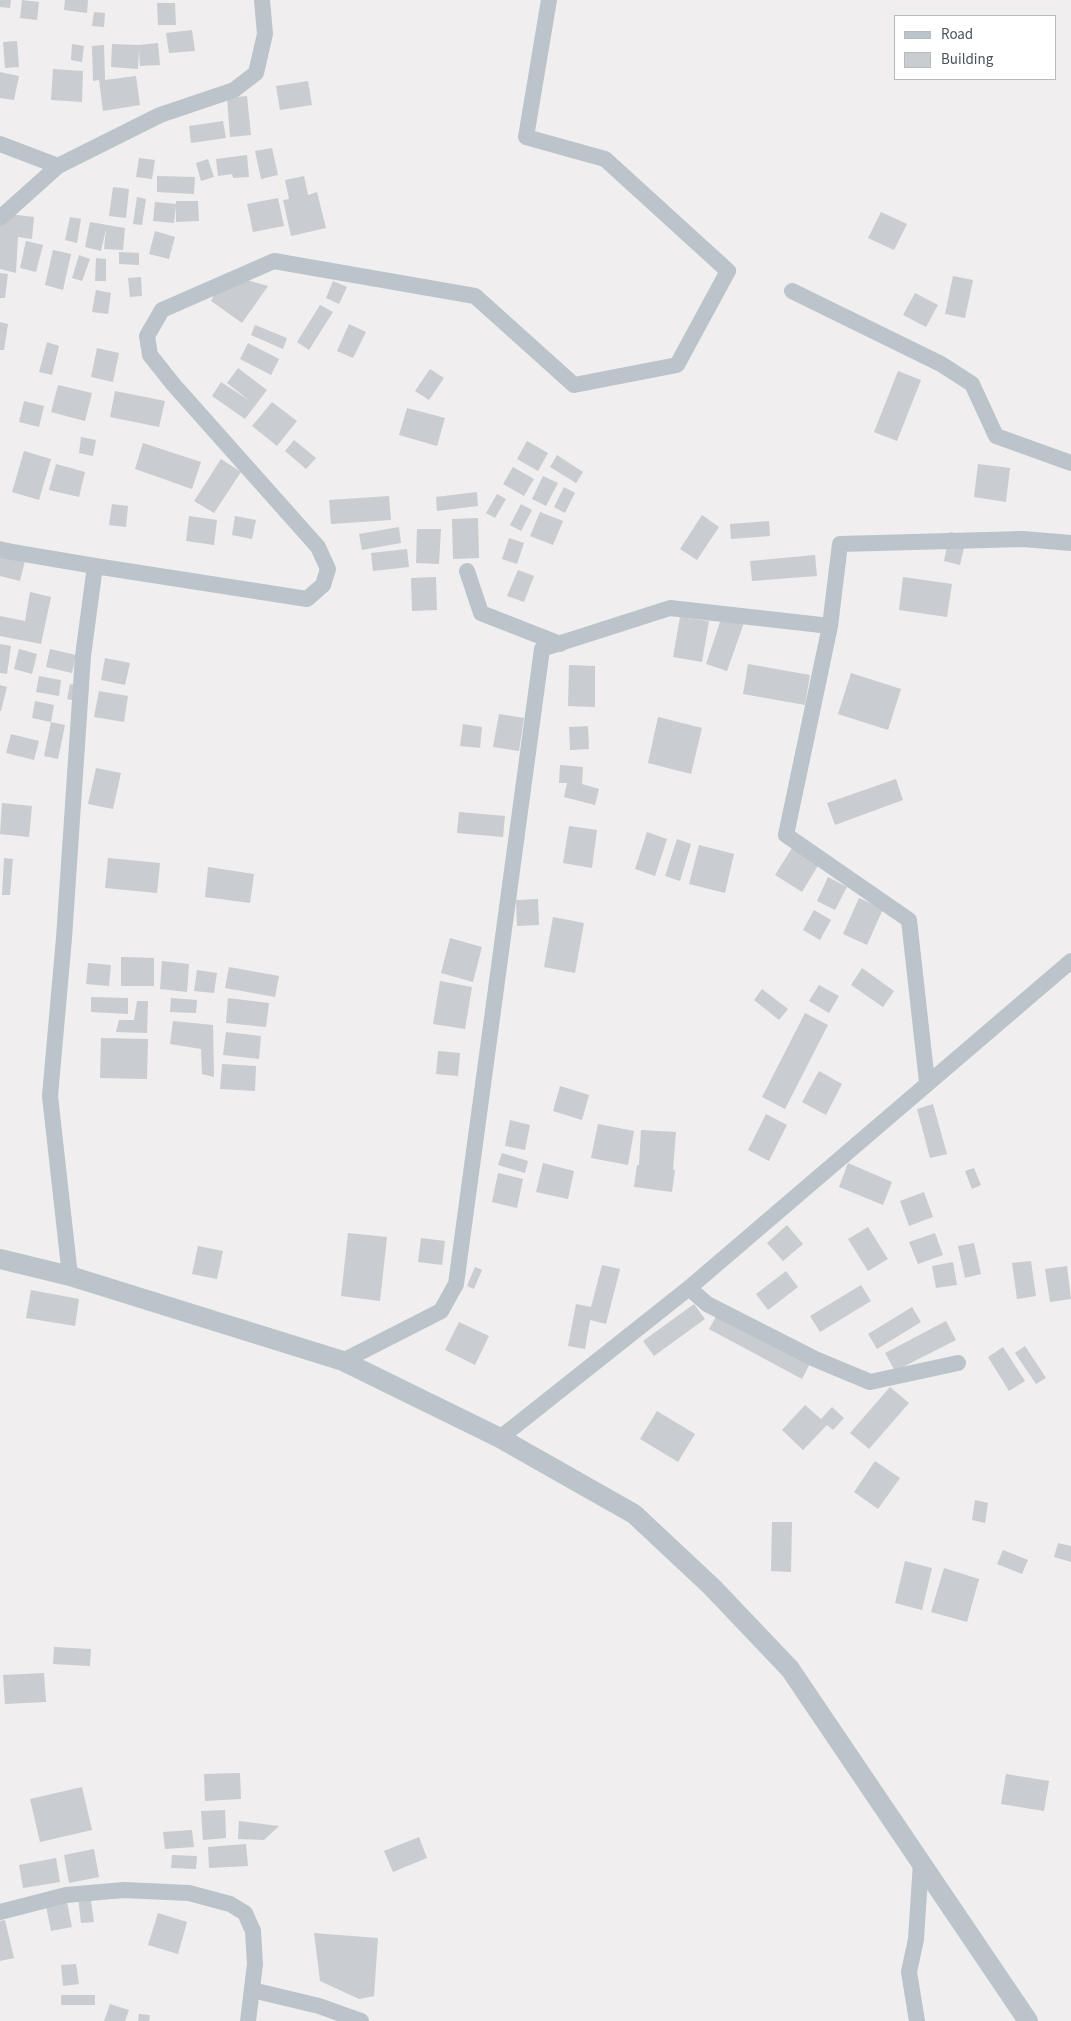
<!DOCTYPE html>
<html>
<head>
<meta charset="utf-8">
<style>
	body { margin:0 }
	#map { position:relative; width:1071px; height:2021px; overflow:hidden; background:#f0eeee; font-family:"Source Sans 3",sans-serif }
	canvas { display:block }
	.legend { position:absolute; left:894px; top:15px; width:162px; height:65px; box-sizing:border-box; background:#fff; border:1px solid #b6bbbd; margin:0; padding:6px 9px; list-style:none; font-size:15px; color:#48545a }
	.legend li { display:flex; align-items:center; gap:10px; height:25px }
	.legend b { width:25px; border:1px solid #b6bbbd }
</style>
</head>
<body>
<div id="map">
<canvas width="1071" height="2021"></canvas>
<ul class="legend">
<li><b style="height:6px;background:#bac4ca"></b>Road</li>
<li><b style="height:14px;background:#c9ccd0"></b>Building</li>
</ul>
</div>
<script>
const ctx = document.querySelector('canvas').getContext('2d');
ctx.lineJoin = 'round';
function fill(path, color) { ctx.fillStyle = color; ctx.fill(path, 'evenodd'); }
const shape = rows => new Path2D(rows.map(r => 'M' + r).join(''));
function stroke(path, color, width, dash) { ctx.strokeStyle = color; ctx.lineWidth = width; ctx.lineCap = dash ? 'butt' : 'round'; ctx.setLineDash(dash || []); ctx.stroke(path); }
fill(shape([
	[0,0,11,0,10,8,0,7],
	[22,0,39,2,37,20,20,18],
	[65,0,88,0,87,13,64,10],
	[157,3,175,3,176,25,158,25],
	[94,12,105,13,104,27,92,26],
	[192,30,195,51,169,53,166,33],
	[17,41,19,67,5,68,3,42],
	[158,43,160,65,140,66,139,50,138,69,111,67,112,44,139,45],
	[72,44,84,46,82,62,71,60],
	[104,45,105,80,136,76,140,105,103,111,99,80,93,81,92,46],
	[53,69,83,71,82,102,51,100],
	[0,72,19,76,14,100,0,98],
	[308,81,312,105,280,110,276,86],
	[247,96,251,135,230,137,227,98],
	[223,121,226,138,191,143,189,126],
	[272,148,278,175,261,179,255,151],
	[247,155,249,177,233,178,232,174,218,176,216,159],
	[139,158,155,160,152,179,136,177],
	[208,159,214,177,201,181,196,163],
	[157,176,195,177,194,194,157,192],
	[304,176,308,195,317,192,326,228,291,236,283,200,289,199,285,180],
	[113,187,129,189,126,218,109,216],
	[137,197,146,199,142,225,133,224],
	[278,198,284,226,253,232,247,204],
	[176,201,198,201,199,221,176,222,176,206,174,223,153,221,155,202,176,204],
	[881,212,907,224,894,250,868,238],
	[9,214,34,217,32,239,18,237,16,273,0,269,0,223],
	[70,217,81,219,77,243,65,240],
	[90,222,125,228,123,250,104,249,106,229,101,251,85,247],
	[155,231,175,237,169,259,149,254],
	[26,241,43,245,36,272,20,268],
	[53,250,71,254,63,290,45,285],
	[119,252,139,253,139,265,119,264],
	[79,255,90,259,82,281,72,278],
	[96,258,106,259,106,281,95,281],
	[0,273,8,274,5,298,0,298],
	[953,276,973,280,965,318,945,314],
	[141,277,142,296,130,297,128,278],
	[247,280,268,286,242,323,211,301,214,295],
	[333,281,347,287,339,304,326,298],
	[96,290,111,293,108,314,92,312],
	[915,293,938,305,926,327,903,315],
	[320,305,333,312,309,350,297,342],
	[0,322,8,324,4,350,0,350],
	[349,324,366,332,353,358,337,351],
	[255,325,287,338,283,349,251,335],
	[47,342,59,346,52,375,39,372],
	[248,343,279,359,271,375,240,359],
	[97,348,119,353,113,382,91,377],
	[238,368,267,390,245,419,212,396,221,382,250,401,227,383],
	[430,369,444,378,429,400,415,391],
	[898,371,921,380,897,441,874,432],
	[58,385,92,393,85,421,51,412],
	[115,391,165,401,159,427,110,417],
	[24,401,44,406,39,427,19,422],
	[272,402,297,421,277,446,252,426],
	[407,408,445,418,437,446,399,435],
	[81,437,96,440,93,456,79,453],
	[294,440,316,458,306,469,285,451],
	[527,441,548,453,538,471,517,459],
	[143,443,201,462,192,489,135,469],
	[24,451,51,459,39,500,12,492],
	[557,455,583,472,576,483,550,467],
	[221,459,241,472,214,513,194,501],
	[56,464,85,472,79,497,49,490],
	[978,464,1010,468,1006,502,974,497],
	[513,467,534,479,524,496,503,484],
	[543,476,558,483,546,506,532,499],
	[564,487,575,493,565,513,554,507],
	[477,492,478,506,437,511,436,497],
	[497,494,506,499,495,518,486,513],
	[389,496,391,520,331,524,329,500],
	[112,504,128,506,126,527,109,525],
	[521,504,532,510,521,531,510,525],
	[540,512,563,521,553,545,530,536],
	[702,515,719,527,697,560,680,549],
	[189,516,217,520,214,545,186,541],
	[235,516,256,520,252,539,232,535],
	[478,518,479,558,453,559,452,519],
	[769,521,770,536,731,539,730,524],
	[399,527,401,543,362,550,359,534],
	[417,529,441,529,439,564,416,563],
	[950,532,967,535,960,565,944,561],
	[509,538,524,543,517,564,502,559],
	[0,541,28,548,20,581,0,576],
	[407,549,409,567,373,571,371,553],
	[815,555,817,576,752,581,750,561],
	[518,570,534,576,524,602,507,596],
	[436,577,437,610,412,611,411,578],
	[903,577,952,584,947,617,899,610],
	[30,592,51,597,41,644,0,636,0,616,25,621],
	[723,613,745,620,727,671,706,664],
	[680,617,709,621,702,662,673,657],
	[0,644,11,646,7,674,0,673],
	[19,649,37,654,32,674,14,669],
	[50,649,76,655,72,673,46,667],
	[105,658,130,663,125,685,101,680],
	[748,664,810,675,805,705,743,694],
	[569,665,595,666,595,707,568,706],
	[851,673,901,689,888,730,838,714],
	[39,676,61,680,59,696,36,692],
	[70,684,89,688,86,703,67,699],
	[0,685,7,687,1,711,0,711],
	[99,691,128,696,124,722,94,717],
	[35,701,54,705,51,722,32,718],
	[499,714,524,718,519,751,493,747],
	[658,717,702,728,691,774,648,763],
	[51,722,65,725,58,759,44,756],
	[463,724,482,727,480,748,460,746],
	[588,726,589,749,570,750,569,727],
	[11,734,39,741,34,760,6,753],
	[560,765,583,767,582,784,599,789,595,805,564,797,567,783,559,783],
	[96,768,121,773,113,809,88,804],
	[896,779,903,800,835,825,827,803],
	[2,803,32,806,29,837,0,834],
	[459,812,505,816,503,837,457,833],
	[569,826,597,830,592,868,563,863],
	[647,832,667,839,655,876,635,869],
	[677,839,691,844,680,881,665,876],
	[699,845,734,854,725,893,689,884],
	[792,848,819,864,802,892,775,875],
	[4,858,13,859,10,895,2,895],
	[108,858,160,863,157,893,105,888],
	[208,867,254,874,250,903,205,897],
	[828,877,847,887,835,910,817,901],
	[859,898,883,909,867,945,843,934],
	[538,899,539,925,517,926,516,900],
	[814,910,831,920,820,940,803,930],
	[553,917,584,923,575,973,544,967],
	[450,938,482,947,473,982,441,973],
	[121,957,154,958,154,986,121,986],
	[162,961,189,964,187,992,160,989],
	[88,963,111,965,109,986,86,984],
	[229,967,279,976,275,997,225,988],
	[862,968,894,991,883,1007,851,985],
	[197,970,217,973,214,993,194,991],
	[440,981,472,987,465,1029,433,1024],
	[819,985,839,996,829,1013,809,1001],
	[762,989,788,1009,779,1020,754,1000],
	[91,997,128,998,128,1014,91,1012],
	[171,998,197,1000,196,1013,170,1012],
	[228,998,269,1003,266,1027,226,1023],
	[137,1001,148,1001,147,1033,116,1032,119,1020,134,1020],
	[805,1013,828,1025,785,1109,762,1097],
	[173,1021,213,1025,214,1077,202,1074,201,1049,170,1044],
	[226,1032,261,1036,259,1059,223,1055],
	[101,1038,148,1039,147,1079,100,1078],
	[438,1051,460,1053,458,1076,436,1074],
	[222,1064,256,1066,255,1091,220,1089],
	[819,1071,842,1084,826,1115,802,1102],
	[560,1086,589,1095,582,1120,553,1111],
	[933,1104,947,1154,930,1158,917,1109],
	[766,1114,787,1125,769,1161,748,1150],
	[510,1120,530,1125,525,1150,505,1146],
	[598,1124,634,1131,628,1165,591,1158],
	[641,1130,676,1132,673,1170,675,1170,672,1192,634,1187,637,1165,639,1165],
	[502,1153,528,1161,525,1173,498,1165],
	[543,1163,574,1171,568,1199,536,1192],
	[848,1163,892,1182,883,1205,839,1187],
	[974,1168,981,1185,972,1189,965,1171],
	[498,1173,523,1179,517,1208,492,1202],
	[924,1192,933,1217,909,1226,900,1201],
	[787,1225,803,1244,783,1261,767,1243],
	[868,1227,888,1259,868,1271,848,1239],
	[348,1233,387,1237,380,1301,341,1296],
	[935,1233,943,1255,918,1264,909,1242],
	[421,1238,445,1241,442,1265,418,1262],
	[974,1243,981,1274,965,1278,958,1246],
	[198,1246,223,1251,217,1279,192,1274],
	[1031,1261,1036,1296,1017,1299,1012,1263],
	[953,1262,957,1285,936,1288,932,1266],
	[602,1265,620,1269,606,1324,590,1320,585,1349,568,1346,576,1304,591,1307],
	[1067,1266,1071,1299,1050,1302,1045,1269],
	[475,1267,482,1270,474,1289,467,1286],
	[786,1271,798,1287,768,1310,756,1294],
	[861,1285,871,1301,820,1332,810,1316],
	[31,1290,79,1299,75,1326,26,1318],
	[694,1304,705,1319,654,1356,643,1341],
	[722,1306,814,1356,802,1379,709,1329],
	[912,1307,921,1322,877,1349,868,1334],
	[946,1321,956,1340,895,1371,885,1353],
	[459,1322,489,1336,475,1365,445,1350],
	[1025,1346,1046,1378,1036,1384,1015,1353],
	[1003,1347,1025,1381,1009,1391,988,1357],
	[890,1387,909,1403,869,1449,850,1433],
	[805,1405,821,1419,832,1407,844,1418,833,1430,827,1425,803,1450,782,1430],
	[657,1411,695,1434,678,1462,640,1439],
	[875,1461,900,1478,878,1509,854,1492],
	[975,1500,988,1503,985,1523,972,1520],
	[772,1522,792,1522,791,1572,771,1571],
	[1058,1543,1071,1546,1071,1562,1054,1557],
	[1003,1550,1028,1560,1022,1574,997,1564],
	[905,1561,932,1568,922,1610,895,1603],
	[944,1568,979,1579,967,1622,931,1612],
	[54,1647,91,1649,90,1666,53,1664],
	[44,1673,46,1702,5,1704,3,1675],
	[240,1773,241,1799,205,1801,204,1774],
	[1006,1774,1049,1781,1044,1811,1001,1804],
	[82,1787,92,1830,40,1842,30,1799],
	[225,1810,226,1838,203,1840,201,1811],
	[239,1821,279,1826,264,1840,238,1839],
	[192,1830,194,1847,165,1849,163,1832],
	[419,1837,427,1858,393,1872,384,1851],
	[246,1844,248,1866,209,1868,208,1847],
	[94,1849,99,1877,69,1883,64,1855],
	[172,1855,197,1856,196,1869,171,1868],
	[56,1858,60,1882,23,1888,19,1865],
	[89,1887,94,1922,81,1923,77,1889],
	[66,1897,72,1927,51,1931,45,1901],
	[158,1913,187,1922,178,1954,148,1945],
	[5,1920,14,1958,0,1961,0,1921],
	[314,1933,378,1938,374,1996,359,1999,320,1981],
	[76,1964,79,1984,63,1986,61,1965],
	[61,1995,95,1995,95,2005,61,2005],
	[110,2004,129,2010,125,2021,104,2021],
	[139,2014,150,2015,149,2021,138,2021]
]), '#c9ccd0');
stroke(shape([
	[0,144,58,166],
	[0,218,58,166,160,115,234,90,256,73,265,34,262,0],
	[792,291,941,364,972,384,996,436,1071,463],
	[0,550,95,566,83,656,64,938,50,1096,70,1276],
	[95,566,307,599,323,585,328,569,318,547,173,384,150,355,147,336,162,310,274,261,475,296,574,385,677,365,728,271,605,159,526,137,549,0],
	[467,571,481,613,560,644],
	[830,626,840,544,1023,539,1071,543],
	[689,1288,707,1304,815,1359,870,1382,958,1363],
	[343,1361,441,1311,456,1284,542,649,670,608,830,626,786,835,909,920,927,1082],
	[500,1438,689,1288,1071,961],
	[0,1912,66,1895,124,1890,189,1893,230,1904,245,1913,253,1931,255,1964,248,2021],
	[252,1990,319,2006,361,2021],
	[917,2021,909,1972,916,1939,921,1862]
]), '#bac4ca', 16);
stroke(shape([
	[0,1259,70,1276,343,1361,500,1438,634,1514,712,1587,790,1669,1028,2021]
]), '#bac4ca', 20);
</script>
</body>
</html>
